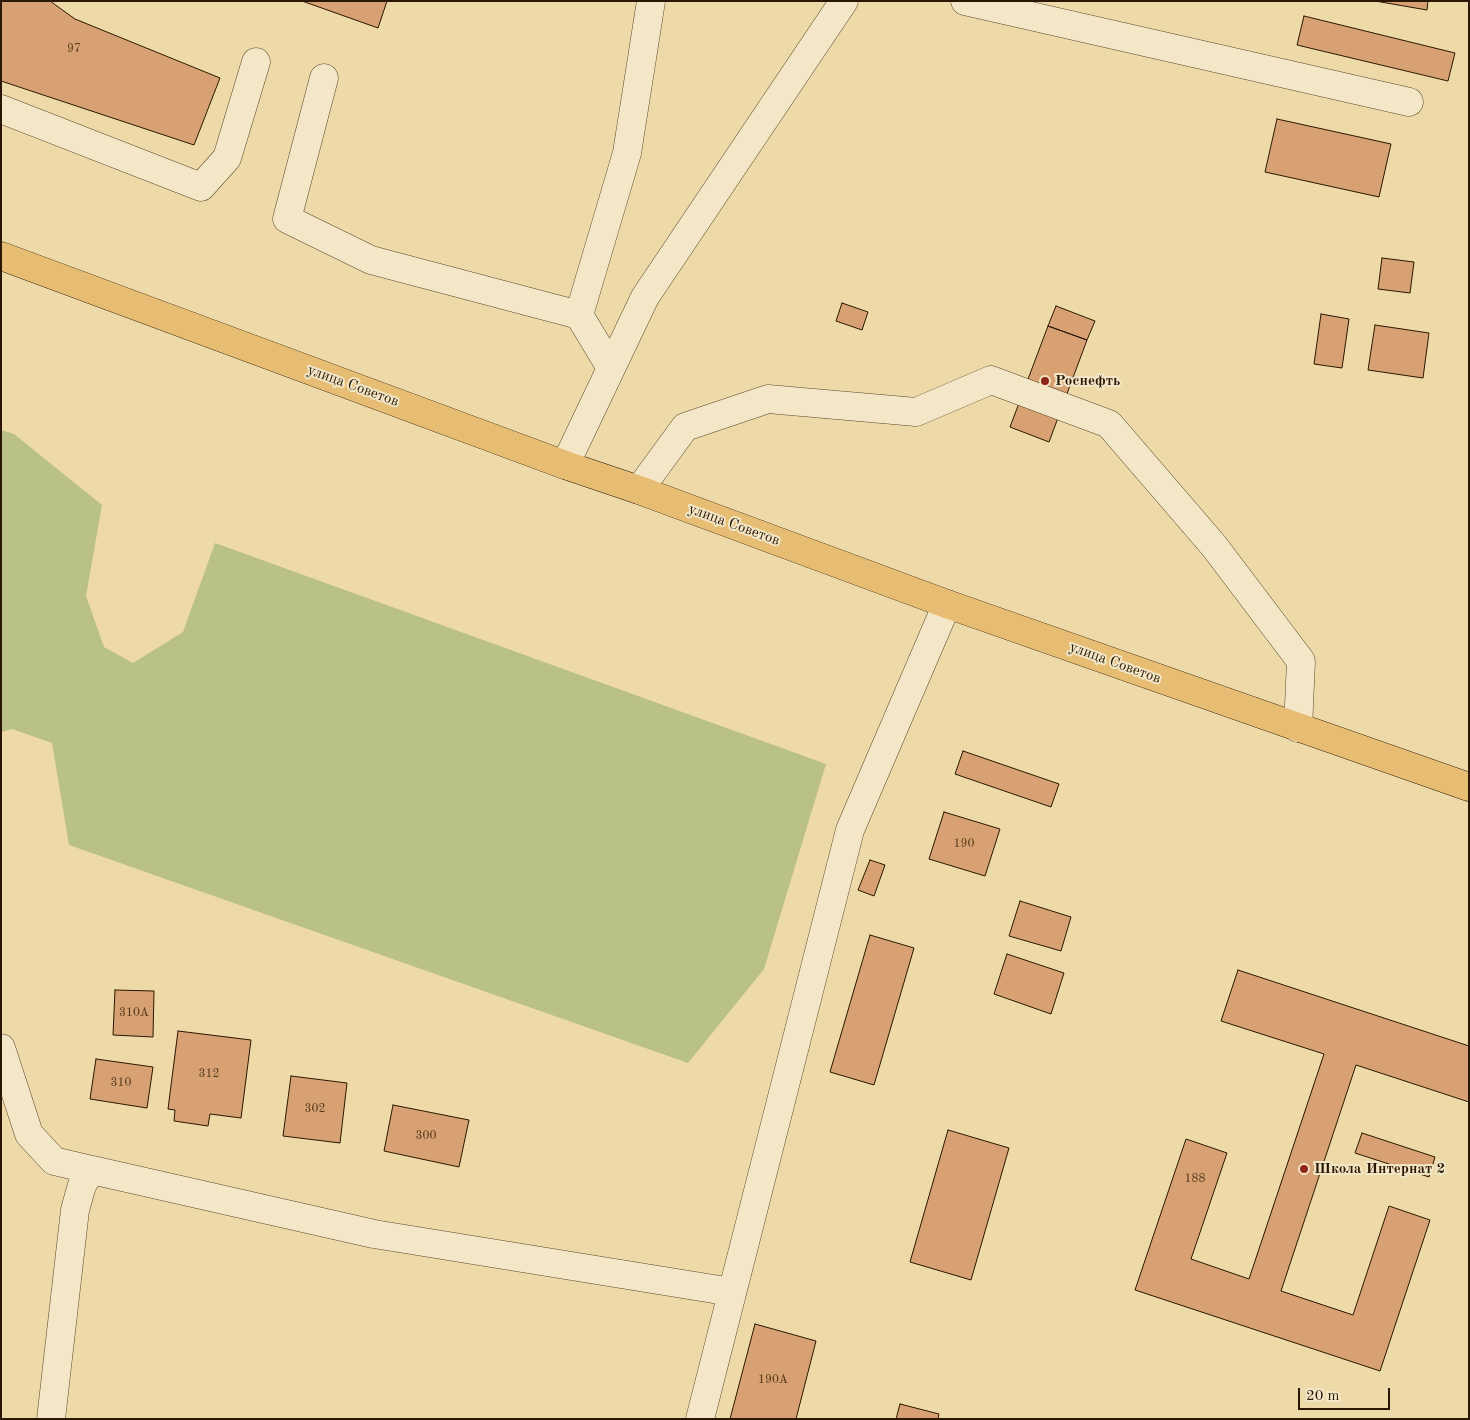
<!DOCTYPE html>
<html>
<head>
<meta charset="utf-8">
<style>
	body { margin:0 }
	#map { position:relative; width:1470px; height:1420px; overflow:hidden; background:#eedaa9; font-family:"Old Standard TT",serif }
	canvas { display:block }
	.frame { position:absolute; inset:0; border:2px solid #291700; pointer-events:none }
	.scale { position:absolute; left:1298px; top:1388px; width:92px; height:22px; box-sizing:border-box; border:2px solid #291700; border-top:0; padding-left:6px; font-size:15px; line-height:18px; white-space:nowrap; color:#291700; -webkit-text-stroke:4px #f4e7c7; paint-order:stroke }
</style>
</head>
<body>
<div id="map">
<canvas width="1470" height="1420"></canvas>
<div class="frame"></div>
<div class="scale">20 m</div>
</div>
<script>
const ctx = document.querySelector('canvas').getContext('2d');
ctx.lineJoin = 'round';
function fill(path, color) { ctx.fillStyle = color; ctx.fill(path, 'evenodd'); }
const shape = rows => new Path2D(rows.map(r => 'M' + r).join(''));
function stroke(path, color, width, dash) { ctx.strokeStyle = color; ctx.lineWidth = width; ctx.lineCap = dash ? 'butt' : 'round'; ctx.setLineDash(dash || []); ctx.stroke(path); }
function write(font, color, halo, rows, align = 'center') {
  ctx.font = font + ' "Old Standard TT",serif'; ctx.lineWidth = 4; ctx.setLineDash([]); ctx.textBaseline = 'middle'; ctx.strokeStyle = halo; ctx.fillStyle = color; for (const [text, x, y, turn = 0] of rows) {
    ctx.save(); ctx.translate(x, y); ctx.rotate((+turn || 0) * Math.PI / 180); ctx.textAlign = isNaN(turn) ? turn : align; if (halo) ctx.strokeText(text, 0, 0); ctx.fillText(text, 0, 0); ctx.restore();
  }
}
fill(shape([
	[1,430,14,434,102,505,86,596,104,647,133,663,183,632,215,543,826,764,764,969,688,1063,69,845,52,743,12,729,1,732]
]), '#b9c088');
const building = shape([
	[1,1,50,1,75,19,220,78,194,145,1,81,1,1],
	[302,1,387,1,378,28,302,1],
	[1375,1,1428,1,1427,10,1375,1],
	[1304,16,1455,53,1448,81,1297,45,1304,16],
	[1277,119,1391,144,1379,197,1265,172,1277,119],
	[1382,258,1414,262,1410,293,1378,289,1382,258],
	[842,303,868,312,862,330,836,321,842,303],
	[1056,306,1095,321,1087,340,1048,326,1056,306],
	[1321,314,1349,319,1342,368,1314,364,1321,314],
	[1375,325,1429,333,1423,378,1368,370,1375,325],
	[1048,326,1087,340,1049,442,1010,427,1048,326],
	[963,751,1059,784,1051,807,955,774,963,751],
	[944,812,1000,829,985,876,929,859,944,812],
	[870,860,885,865,874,896,858,890,870,860],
	[1020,901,1071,917,1061,951,1009,936,1020,901],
	[870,935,914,948,874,1085,830,1072,870,935],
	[1007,954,1064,973,1051,1014,994,994,1007,954],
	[1238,970,1469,1046,1469,1102,1356,1065,1281,1291,1353,1315,1389,1206,1430,1220,1380,1371,1135,1290,1186,1139,1227,1153,1191,1259,1249,1279,1324,1054,1221,1021,1238,970],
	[115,990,154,991,153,1037,113,1035,115,990],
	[178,1031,251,1040,241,1118,210,1114,208,1126,174,1121,175,1110,168,1109,178,1031],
	[96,1059,153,1067,147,1108,90,1099,96,1059],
	[291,1076,347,1083,340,1143,283,1136,291,1076],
	[393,1105,469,1120,459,1167,384,1151,393,1105],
	[948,1130,1009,1148,971,1280,910,1262,948,1130],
	[1362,1133,1435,1157,1429,1177,1355,1153,1362,1133],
	[755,1324,816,1341,796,1419,730,1419,755,1324],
	[900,1404,939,1414,938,1419,896,1419,900,1404]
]);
fill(building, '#d7a173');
stroke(building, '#291700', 1);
const minor = shape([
	[965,1,1409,102],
	[324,78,287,219,371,260,579,315],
	[1,109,201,187,227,158,256,62],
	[611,368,579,315,627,153,651,1],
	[565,465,645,297,844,1],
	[639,490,685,427,768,399,916,412,991,380,1109,424,1214,546,1301,661,1298,728],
	[1,1048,29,1134,54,1161,92,1170],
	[51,1419,75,1210,82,1185,92,1170,374,1234,732,1292],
	[700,1419,850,830,947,604]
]);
const major = shape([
	[1,256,565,465,639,490,947,604,1469,787]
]);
stroke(minor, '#5a482a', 29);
stroke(major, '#291700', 29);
stroke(minor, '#f4e7c7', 28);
stroke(major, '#e7bd74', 28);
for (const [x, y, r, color] of [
	[1045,381,5,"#8f2418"],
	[1304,1169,5,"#8f2418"]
]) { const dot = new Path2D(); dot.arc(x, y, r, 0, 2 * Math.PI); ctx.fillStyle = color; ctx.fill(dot); stroke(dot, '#f4e7c7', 2); }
write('12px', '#543a1d', null, [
	["97",74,49],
	["190",964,844],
	["310А",134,1013],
	["312",209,1074],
	["310",121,1083],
	["302",315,1109],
	["300",426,1136],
	["188",1195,1179],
	["190А",773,1380]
]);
write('bold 15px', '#291700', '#f4e7c7', [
	["Роснефть",1055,381],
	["Школа Интернат 2",1314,1169]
], 'left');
write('15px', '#291700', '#f4e7c7', [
	["улица Советов",353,386,20],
	["улица Советов",734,525,20],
	["улица Советов",1115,663,20]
]);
</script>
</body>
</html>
